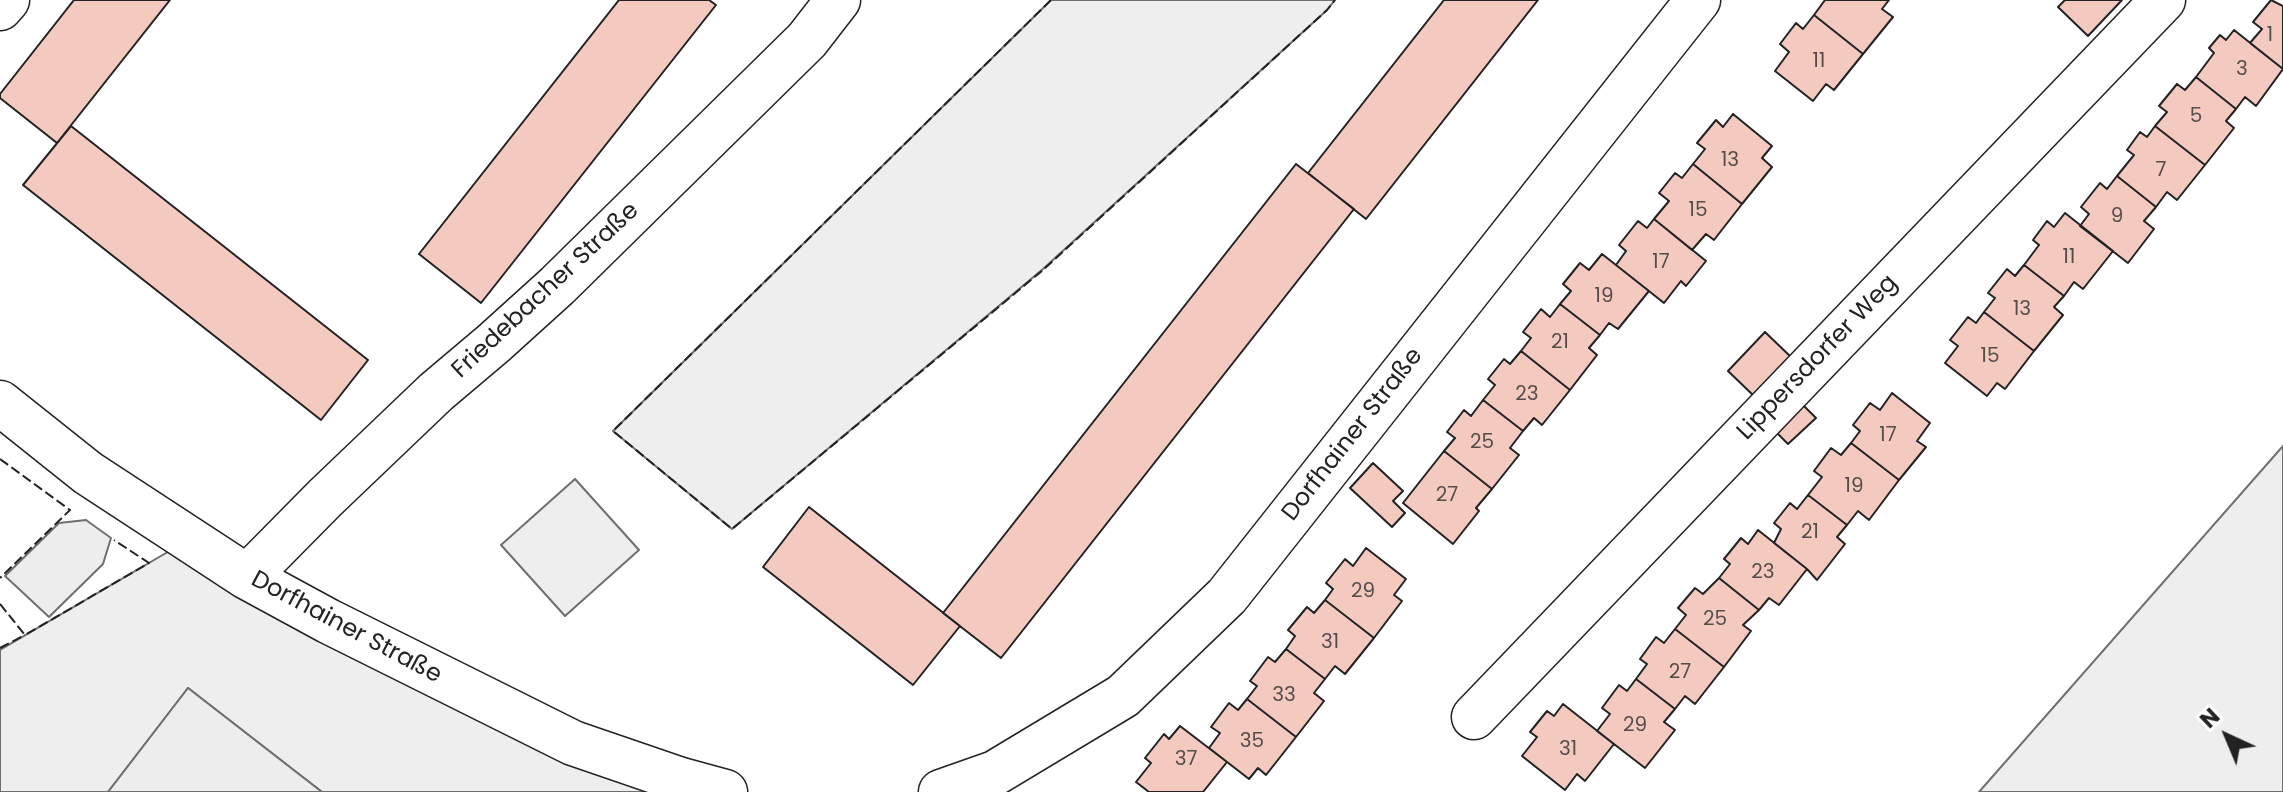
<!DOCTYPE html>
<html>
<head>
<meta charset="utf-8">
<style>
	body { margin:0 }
	#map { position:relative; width:2283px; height:792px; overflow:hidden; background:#fff; font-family:Poppins,sans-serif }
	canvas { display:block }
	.north { position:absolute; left:2187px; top:696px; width:80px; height:80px; -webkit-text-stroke:6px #fff; paint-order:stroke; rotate:316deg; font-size:22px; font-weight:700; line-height:32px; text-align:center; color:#222 }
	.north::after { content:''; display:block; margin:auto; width:28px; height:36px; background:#222; clip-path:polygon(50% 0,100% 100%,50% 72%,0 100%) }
</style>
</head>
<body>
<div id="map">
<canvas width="2283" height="792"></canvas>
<div class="north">N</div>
</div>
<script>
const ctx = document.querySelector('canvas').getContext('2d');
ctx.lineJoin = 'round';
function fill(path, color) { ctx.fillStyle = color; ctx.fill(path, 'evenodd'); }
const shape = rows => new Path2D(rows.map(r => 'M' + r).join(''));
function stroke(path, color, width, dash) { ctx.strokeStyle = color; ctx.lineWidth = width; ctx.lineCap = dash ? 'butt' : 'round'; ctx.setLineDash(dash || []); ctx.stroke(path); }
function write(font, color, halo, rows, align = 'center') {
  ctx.font = font + ' Poppins,sans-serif'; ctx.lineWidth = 6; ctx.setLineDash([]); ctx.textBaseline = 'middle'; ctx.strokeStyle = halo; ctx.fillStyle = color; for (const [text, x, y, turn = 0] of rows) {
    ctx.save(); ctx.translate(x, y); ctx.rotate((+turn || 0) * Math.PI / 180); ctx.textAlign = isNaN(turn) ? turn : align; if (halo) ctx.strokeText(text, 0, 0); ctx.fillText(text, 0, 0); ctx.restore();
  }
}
const green = shape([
	[1051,0,1335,0,1327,10,1043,269,732,529,613,431,1051,0],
	[2283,446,2283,792,1979,792,2283,446],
	[575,479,639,550,565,616,501,545,575,479],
	[190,539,681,792,322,792,188,688,108,792,0,792,0,650,190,539]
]);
fill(green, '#eee');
stroke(green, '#6f6f6f', 2);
const parking = shape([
	[86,520,111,538,103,564,49,617,5,576,59,523,86,520],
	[188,688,322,792,108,792,188,688]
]);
fill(parking, '#ededed');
stroke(parking, '#6f6f6f', 2);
const building = shape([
	[74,0,170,0,57,143,0,98,0,94,74,0],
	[619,0,709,0,716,5,481,303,419,254,619,0],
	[1444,0,1538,0,1366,219,1308,173,1444,0],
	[1825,0,1889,0,1882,9,1893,17,1863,54,1814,15,1825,0],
	[2065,0,2122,0,2088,36,2058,7,2065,0],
	[2271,0,2283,6,2283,69,2250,43,2262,29,2253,22,2271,0],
	[1814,15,1863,54,1834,90,1826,84,1813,101,1775,71,1789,52,1780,44,1796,23,1803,29,1814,15],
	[2234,30,2283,69,2256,106,2245,97,2236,109,2196,77,2214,53,2209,48,2220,35,2226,40,2234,30],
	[2196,77,2236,109,2226,121,2234,128,2205,165,2155,126,2167,112,2159,106,2177,84,2185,90,2196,77],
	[1733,114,1772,146,1762,158,1772,167,1742,204,1693,164,1705,149,1697,143,1716,120,1723,127,1733,114],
	[71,126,368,360,321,420,23,185,71,126],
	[2155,126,2205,165,2177,200,2167,192,2156,207,2117,176,2134,155,2127,150,2140,132,2147,137,2155,126],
	[1296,164,1354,209,1001,658,943,613,1296,164],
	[1693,164,1742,204,1714,240,1706,234,1692,250,1654,219,1669,201,1659,193,1675,173,1682,178,1693,164],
	[2117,176,2156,207,2144,221,2154,229,2128,263,2080,226,2089,214,2081,207,2100,183,2107,189,2117,176],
	[2065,213,2113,251,2083,289,2074,282,2064,296,2024,265,2039,245,2033,240,2047,221,2054,227,2065,213],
	[1654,219,1706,261,1686,286,1681,281,1664,303,1616,265,1626,251,1619,245,1638,221,1647,228,1654,219],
	[1602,254,1649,291,1618,329,1609,323,1600,335,1560,304,1571,291,1563,284,1580,263,1589,270,1602,254],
	[2024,265,2064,296,2054,307,2063,315,2034,351,1984,312,1995,298,1988,293,2007,269,2015,276,2024,265],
	[1560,304,1600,335,1589,348,1597,355,1570,390,1521,351,1531,338,1523,332,1541,309,1550,317,1560,304],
	[1984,312,2034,351,2005,389,1997,383,1987,396,1945,363,1958,346,1950,340,1968,317,1976,323,1984,312],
	[1765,332,1792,358,1755,397,1728,371,1765,332],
	[1521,351,1570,390,1542,425,1534,418,1523,431,1483,400,1495,385,1488,379,1504,359,1510,364,1521,351],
	[1892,393,1930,423,1917,441,1926,447,1899,480,1851,443,1860,431,1853,425,1870,403,1880,410,1892,393],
	[1483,400,1523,431,1510,448,1519,455,1492,489,1444,451,1455,438,1447,432,1464,410,1471,416,1483,400],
	[1798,400,1816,418,1788,444,1771,427,1798,400],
	[1851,443,1899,480,1869,520,1858,511,1847,525,1808,495,1822,477,1814,471,1831,448,1841,455,1851,443],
	[1444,451,1492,489,1476,508,1479,511,1453,544,1403,503,1444,451],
	[1373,463,1403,491,1393,501,1405,513,1392,527,1350,488,1373,463],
	[1808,495,1847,525,1837,537,1845,544,1817,580,1807,569,1774,543,1781,529,1774,523,1790,503,1797,509,1808,495],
	[809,507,960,626,913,685,763,567,809,507],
	[1758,530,1807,569,1779,605,1769,598,1759,610,1719,578,1730,564,1724,559,1741,538,1748,544,1758,530],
	[1366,548,1406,579,1394,595,1402,601,1374,638,1325,600,1333,589,1326,583,1345,559,1353,566,1366,548],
	[1719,578,1759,610,1743,625,1751,631,1724,667,1675,629,1686,615,1678,608,1695,588,1703,594,1719,578],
	[1325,600,1374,638,1345,674,1335,666,1325,679,1286,649,1295,636,1288,630,1307,607,1314,613,1325,600],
	[1675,629,1724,667,1695,704,1685,696,1675,709,1636,679,1647,664,1640,659,1656,637,1664,643,1675,629],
	[1286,649,1325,679,1314,693,1324,701,1296,737,1247,699,1257,686,1250,681,1268,657,1275,662,1286,649],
	[1636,679,1675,709,1664,722,1675,730,1645,768,1597,731,1610,714,1602,708,1619,685,1627,691,1636,679],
	[1247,699,1296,737,1266,775,1258,768,1249,779,1209,748,1220,733,1211,727,1229,703,1238,710,1247,699],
	[1563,704,1614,744,1585,781,1577,774,1565,790,1522,756,1537,737,1530,732,1547,711,1554,716,1563,704],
	[1180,726,1227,762,1203,792,1149,792,1136,782,1151,763,1145,758,1164,734,1169,739,1180,726]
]);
fill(building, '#f3c9c0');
stroke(building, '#222', 2);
const minor = shape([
	[0,8,7,0],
	[0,403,88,473,247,577,328,621,573,743,681,780,725,792],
	[247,577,325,498,436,392,494,343,557,286,807,40,838,0],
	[1474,717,2163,0],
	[941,792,995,773,1123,696,1227,596,1698,0]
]);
stroke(minor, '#222', 47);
stroke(minor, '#fff', 44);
stroke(shape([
	[1051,0,613,431,732,529,1043,270,1327,10,1335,0],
	[0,459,70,510,0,578],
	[0,604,25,635,149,563,114,540],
	[0,648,25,635]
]), '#222', 2, [10, 4]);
write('20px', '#564c4a', null, [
	["1",2270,36],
	["11",1819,62],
	["3",2242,70],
	["5",2196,117],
	["13",1730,161],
	["7",2161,171],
	["15",1698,211],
	["9",2117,217],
	["11",2069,258],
	["17",1661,263],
	["19",1604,297],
	["13",2022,310],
	["21",1560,343],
	["15",1990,357],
	["23",1527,395],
	["17",1888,436],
	["25",1482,443],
	["19",1854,487],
	["27",1447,496],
	["21",1810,533],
	["23",1763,573],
	["29",1363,592],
	["25",1715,620],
	["31",1330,643],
	["27",1680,673],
	["33",1284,696],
	["29",1635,726],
	["35",1252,742],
	["31",1568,750],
	["37",1186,760]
]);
write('24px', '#222', '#fff', [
	["Friedebacher Straße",546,291,-43],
	["Lippersdorfer Weg",1818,358,-46],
	["Dorfhainer Straße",1353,435,-52],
	["Dorfhainer Straße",346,628,28]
]);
</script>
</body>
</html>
